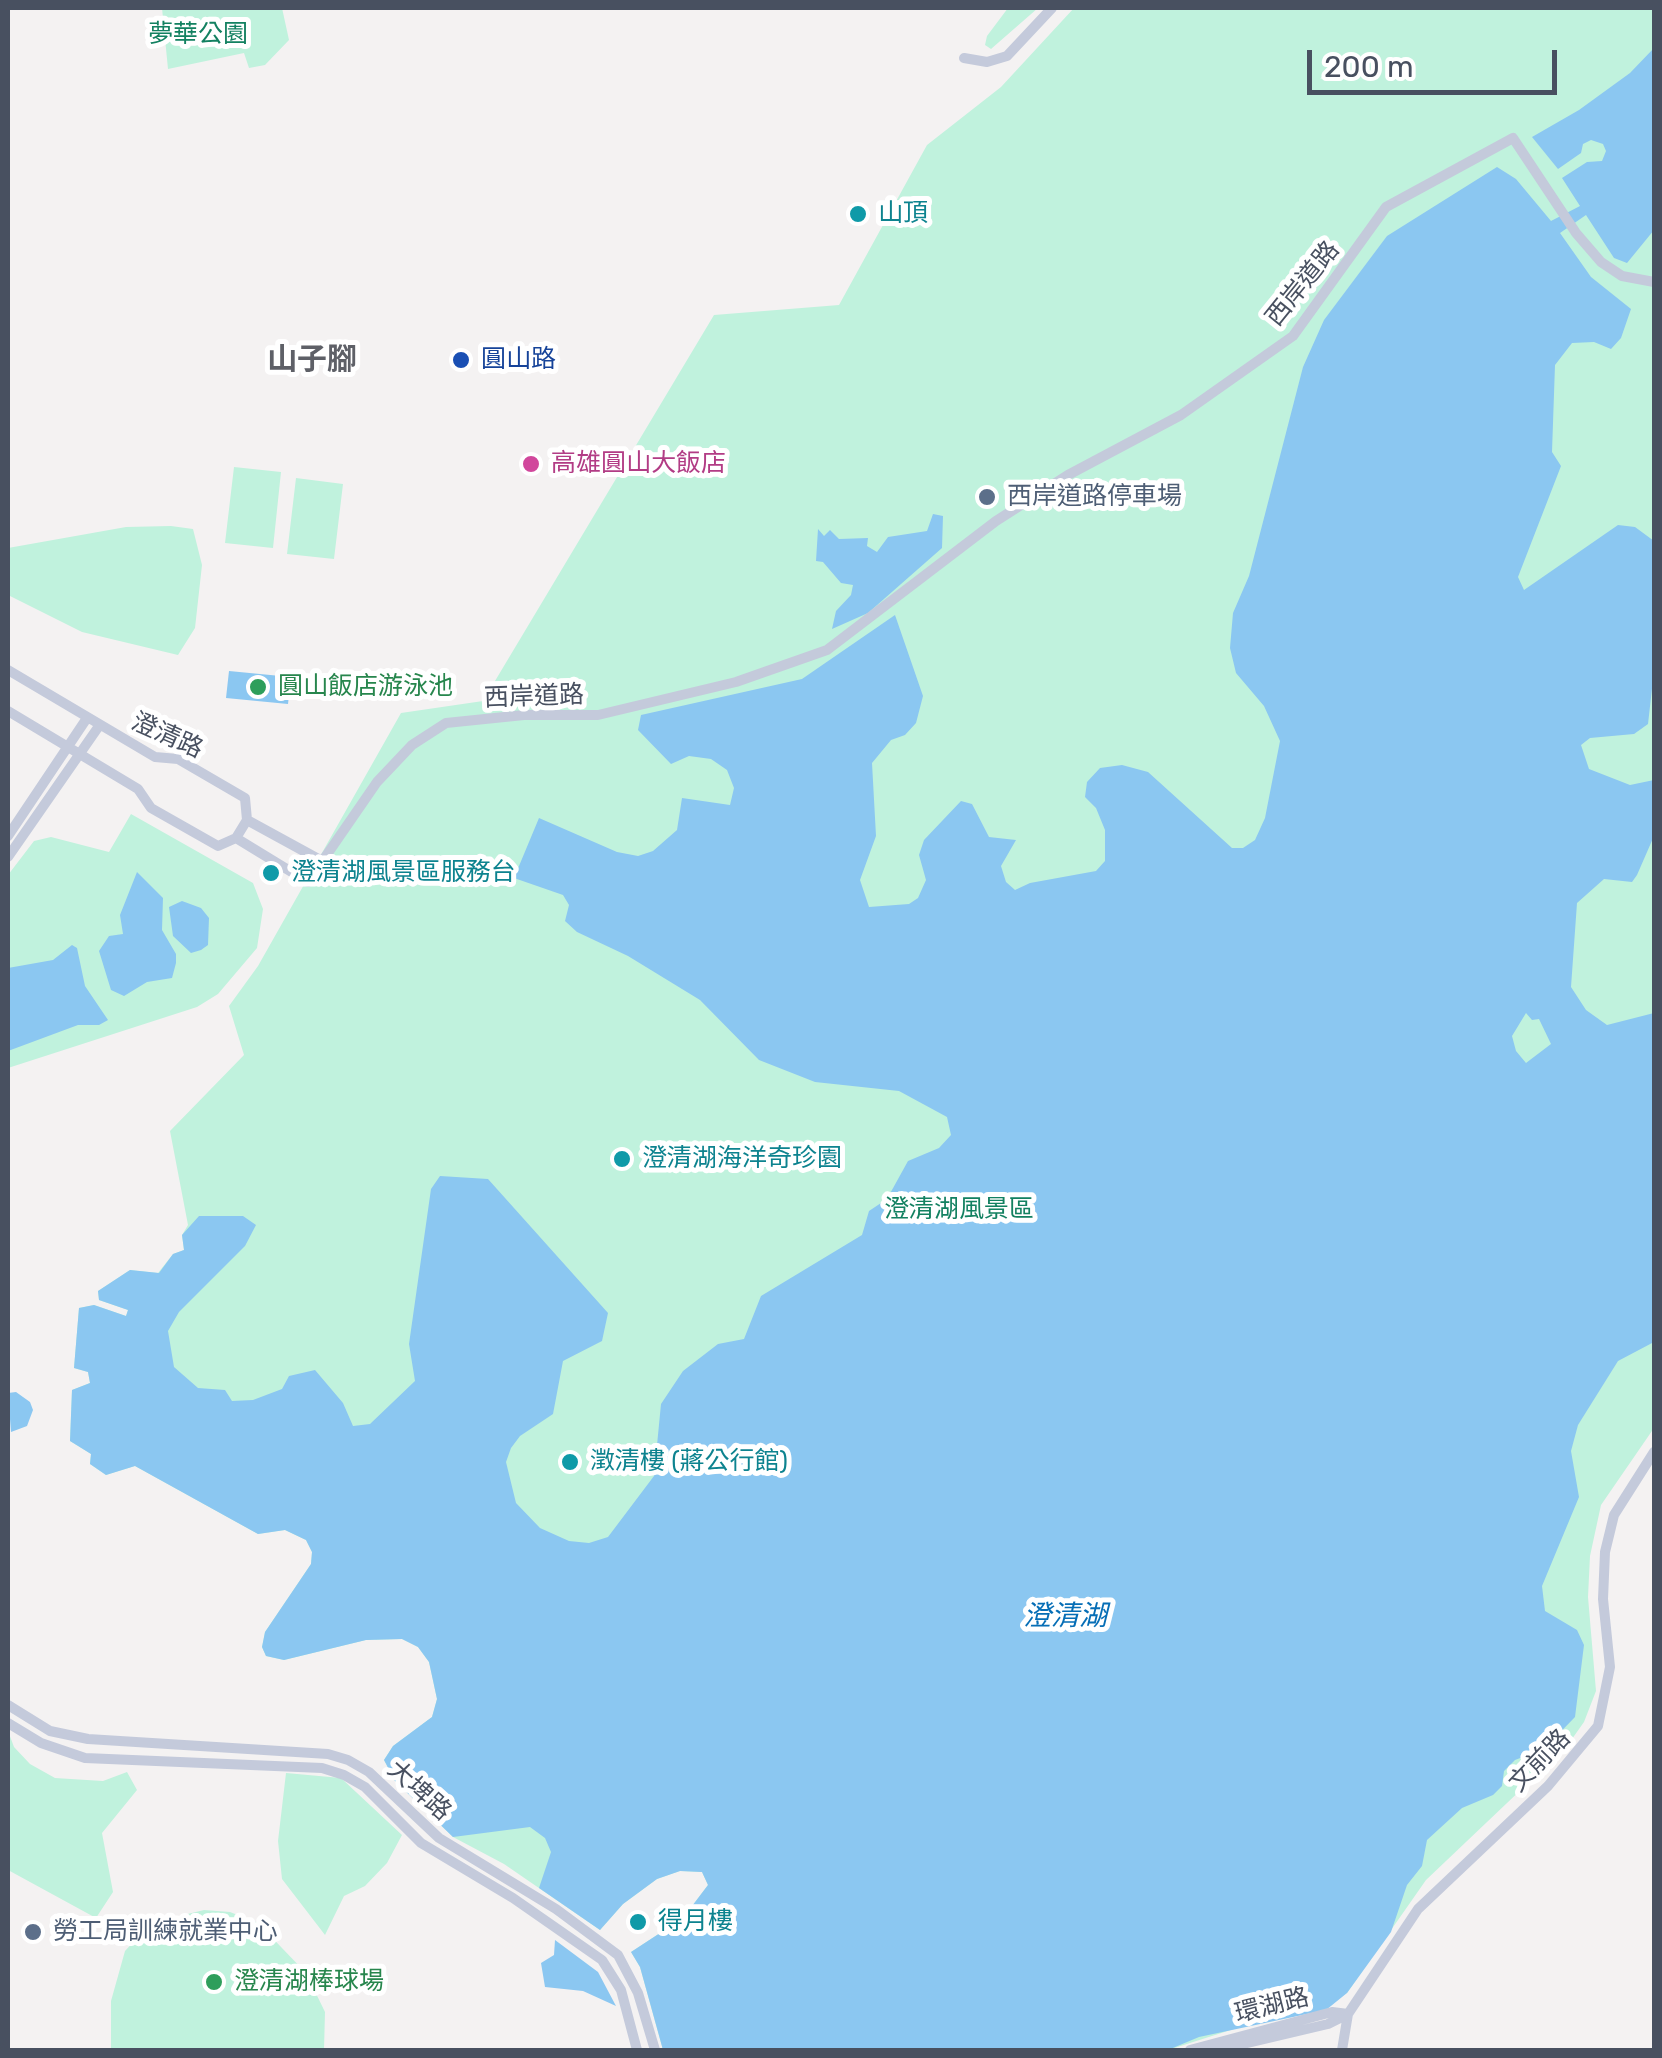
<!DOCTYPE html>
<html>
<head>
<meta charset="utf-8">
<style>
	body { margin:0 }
	#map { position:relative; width:1662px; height:2058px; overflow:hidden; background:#f4f2f2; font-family:Rubik,sans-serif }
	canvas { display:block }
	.frame { position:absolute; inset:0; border:10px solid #485060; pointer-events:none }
	.scale { position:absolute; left:1307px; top:50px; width:250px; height:45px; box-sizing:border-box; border:5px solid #485060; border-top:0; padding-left:12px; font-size:30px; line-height:35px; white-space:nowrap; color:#485060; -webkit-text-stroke:8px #fff; paint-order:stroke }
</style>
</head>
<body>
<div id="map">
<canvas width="1662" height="2058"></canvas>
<div class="frame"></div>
<div class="scale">200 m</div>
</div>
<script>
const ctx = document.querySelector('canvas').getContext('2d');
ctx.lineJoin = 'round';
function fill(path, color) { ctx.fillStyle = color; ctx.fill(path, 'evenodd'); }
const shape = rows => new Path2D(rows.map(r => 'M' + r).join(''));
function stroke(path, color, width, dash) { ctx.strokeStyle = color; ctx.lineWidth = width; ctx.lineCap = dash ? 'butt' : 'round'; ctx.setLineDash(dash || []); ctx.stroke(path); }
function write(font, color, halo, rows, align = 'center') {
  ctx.font = font + ' Rubik,"Noto Sans TC",sans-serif'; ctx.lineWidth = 10; ctx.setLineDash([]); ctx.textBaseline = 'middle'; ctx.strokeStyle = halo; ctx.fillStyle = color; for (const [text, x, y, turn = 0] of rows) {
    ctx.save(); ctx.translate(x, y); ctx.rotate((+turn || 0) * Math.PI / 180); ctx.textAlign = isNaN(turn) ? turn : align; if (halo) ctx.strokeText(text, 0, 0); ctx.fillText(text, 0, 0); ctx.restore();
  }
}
fill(shape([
	[162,8,282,8,289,40,265,65,249,68,244,53,168,69],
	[1008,8,1038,8,991,49,985,45,987,36],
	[1074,8,1654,8,1654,1428,1601,1505,1590,1556,1588,1597,1596,1691,1584,1722,1567,1746,1426,1880,1347,1993,1168,2050,663,2050,640,1967,631,1952,683,1918,708,1885,702,1872,680,1871,657,1879,623,1904,600,1930,504,1864,453,1837,395,1781,384,1760,393,1746,432,1717,437,1699,429,1662,418,1647,402,1639,366,1640,284,1660,266,1656,262,1647,265,1632,311,1564,312,1552,306,1540,285,1530,258,1534,135,1466,106,1475,90,1464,91,1454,70,1441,72,1390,90,1383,88,1372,74,1368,79,1308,94,1305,126,1316,128,1310,99,1300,98,1291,130,1270,158,1273,173,1254,184,1250,182,1235,188,1225,170,1131,244,1055,229,1006,258,966,401,713,483,701,714,315,839,305,927,145,1001,87],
	[234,467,281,472,273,548,225,543],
	[296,478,343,484,334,559,287,554],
	[171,526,193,529,202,565,195,628,178,655,82,632,8,595,8,548,126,527],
	[131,814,253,883,263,909,257,948,218,994,197,1007,8,1068,8,875,34,841,51,837,109,852],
	[8,1731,14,1747,30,1764,55,1778,103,1781,127,1772,137,1790,102,1833,113,1892,96,1918,8,1870],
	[286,1773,341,1778,402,1835,387,1863,365,1886,344,1896,325,1935,282,1879,278,1841],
	[204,1910,230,1912,258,1923,306,1973,325,2012,324,2050,111,2050,111,2001,125,1951,151,1923]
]), '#c0f2dd');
fill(shape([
	[1654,48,1654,230,1627,263,1614,258,1586,215,1560,233,1591,277,1631,309,1621,338,1611,349,1594,342,1572,343,1555,365,1552,452,1561,466,1518,577,1524,590,1618,525,1635,527,1654,541,1654,671,1648,724,1634,734,1590,738,1581,745,1589,769,1630,785,1654,780,1654,836,1637,875,1632,882,1604,879,1577,903,1571,987,1586,1010,1607,1025,1654,1013,1654,1342,1618,1361,1578,1425,1571,1451,1579,1497,1542,1586,1545,1611,1577,1630,1584,1645,1575,1717,1544,1749,1515,1760,1504,1771,1502,1786,1493,1795,1462,1808,1427,1840,1422,1866,1407,1885,1391,1932,1347,1993,1326,2010,1199,2037,1168,2050,663,2050,640,1967,631,1952,683,1918,708,1885,702,1872,680,1871,657,1879,623,1904,600,1930,539,1888,551,1852,545,1838,530,1827,453,1837,395,1781,384,1760,393,1746,432,1717,437,1699,429,1662,418,1647,402,1639,366,1640,284,1660,266,1656,262,1647,265,1632,311,1564,312,1552,306,1540,285,1530,258,1534,135,1466,106,1475,90,1464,91,1454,70,1441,72,1390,90,1383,88,1372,74,1368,79,1308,94,1305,126,1316,128,1310,99,1300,98,1291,130,1270,159,1273,173,1254,184,1250,182,1235,199,1216,243,1216,256,1225,245,1246,179,1312,168,1331,174,1367,198,1388,225,1390,232,1401,253,1400,282,1389,289,1376,315,1370,343,1403,353,1426,370,1424,415,1381,409,1344,431,1189,440,1176,488,1179,608,1313,602,1341,563,1361,553,1414,520,1436,511,1448,506,1462,516,1503,540,1528,569,1541,589,1543,608,1537,654,1476,661,1404,683,1371,718,1344,744,1339,761,1296,862,1235,869,1211,887,1199,908,1161,939,1148,951,1135,947,1117,899,1091,815,1082,759,1060,700,1000,628,956,577,932,565,921,569,905,563,895,514,878,539,818,617,852,638,856,653,851,677,830,682,798,730,805,734,788,727,770,711,759,689,756,671,764,638,730,641,715,802,679,895,615,923,696,916,723,905,735,891,740,872,763,876,836,860,880,869,907,909,904,918,898,926,880,919,855,924,840,961,801,972,804,989,837,1016,840,1001,866,1006,882,1015,890,1030,883,1096,871,1105,861,1105,830,1096,808,1085,797,1087,782,1100,768,1122,765,1148,772,1232,848,1243,848,1255,840,1265,818,1280,741,1264,706,1236,673,1230,648,1233,613,1249,576,1303,367,1324,320,1387,236,1497,167,1516,179,1551,221,1580,206,1562,178,1587,162,1602,161,1606,151,1603,144,1591,140,1583,144,1581,153,1558,169,1532,137,1579,110,1630,73],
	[1526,1013,1532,1020,1539,1019,1551,1044,1526,1063,1516,1051,1512,1036],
	[933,514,943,516,942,548,868,613,832,629,836,611,851,595,853,585,841,583,823,562,816,561,818,529,824,536,830,530,839,539,868,538,867,546,877,552,888,537,927,531],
	[229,671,291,677,288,704,226,698],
	[137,872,163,898,162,930,176,954,176,963,172,978,147,982,124,996,111,990,99,951,109,936,123,934,120,915],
	[182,901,201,908,209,918,208,945,201,950,191,953,173,936,169,907],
	[72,945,77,948,85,986,108,1020,99,1025,78,1025,8,1051,8,968,53,960],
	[16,1392,30,1402,33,1410,27,1426,11,1432,8,1393],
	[555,1940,598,1972,616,2006,583,1991,545,1987,541,1963,554,1955]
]), '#8bc7f1');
stroke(shape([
	[964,58,987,62,1007,56,1052,8],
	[8,670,155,757,178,759,245,798,247,820,236,838,218,846,151,808,138,789,8,711],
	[247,820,322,861],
	[8,836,87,718],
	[236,838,308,882,377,782,412,745,446,723,524,715,598,715,736,682,827,650,996,521,1068,475,1181,415,1293,336,1386,207,1513,138,1576,233,1601,262,1622,276,1654,282],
	[8,857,99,726],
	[8,1705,50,1731,88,1739,328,1754,348,1760,369,1772,439,1838,556,1909,618,1955,638,1993,655,2050],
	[8,1723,41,1743,85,1758,322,1768,344,1775,365,1787,421,1843,513,1898,602,1960,621,1990,637,2050],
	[1190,2050,1332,2012,1348,2014],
	[1218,2050,1328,2024,1348,2014],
	[1342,2050,1348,2014,1418,1909,1548,1786,1598,1726,1610,1667,1603,1599,1605,1552,1614,1515,1654,1452]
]), '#c4cadb', 10);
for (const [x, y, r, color] of [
	[858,214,10,"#0f9aa8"],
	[461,360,10,"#1a4fb4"],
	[531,464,10,"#d1479c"],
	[987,497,10,"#5c6f8a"],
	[258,687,10,"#2e9e5b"],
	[271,873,10,"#0f9aa8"],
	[622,1159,10,"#0f9aa8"],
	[570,1462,10,"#0f9aa8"],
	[638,1922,10,"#0f9aa8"],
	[33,1932,10,"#5c6f8a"],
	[214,1982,10,"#2e9e5b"]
]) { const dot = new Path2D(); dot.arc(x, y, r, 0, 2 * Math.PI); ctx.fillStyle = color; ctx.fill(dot); stroke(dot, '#fff', 4); }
write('25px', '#138161', '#fff', [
	["夢華公園",198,35],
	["澄清湖風景區",959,1210]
]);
write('25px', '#0d838f', '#fff', [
	["山頂",878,214],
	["澄清湖風景區服務台",291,873],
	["澄清湖海洋奇珍園",642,1159],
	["澂清樓 (蔣公行館)",590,1462],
	["得月樓",658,1922]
], 'left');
write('25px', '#485060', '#fff', [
	["西岸道路",1303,284,-51],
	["西岸道路",534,697,-2],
	["澄清路",167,736,24],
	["文前路",1540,1761,-46],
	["大埤路",419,1791,42],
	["環湖路",1272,2006,-14]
]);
write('25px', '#164399', '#fff', [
	["圓山路",481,360]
], 'left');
write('25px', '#b23c85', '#fff', [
	["高雄圓山大飯店",551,464]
], 'left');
write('25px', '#4e5e75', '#fff', [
	["西岸道路停車場",1007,497],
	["勞工局訓練就業中心",53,1932]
], 'left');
write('25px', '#27864d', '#fff', [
	["圓山飯店游泳池",278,687],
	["澄清湖棒球場",234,1982]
], 'left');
write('italic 28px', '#066eb6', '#fff', [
	["澄清湖",1065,1617]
]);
write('bold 30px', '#5e6067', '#fff', [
	["山子腳",312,360]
]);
</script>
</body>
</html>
